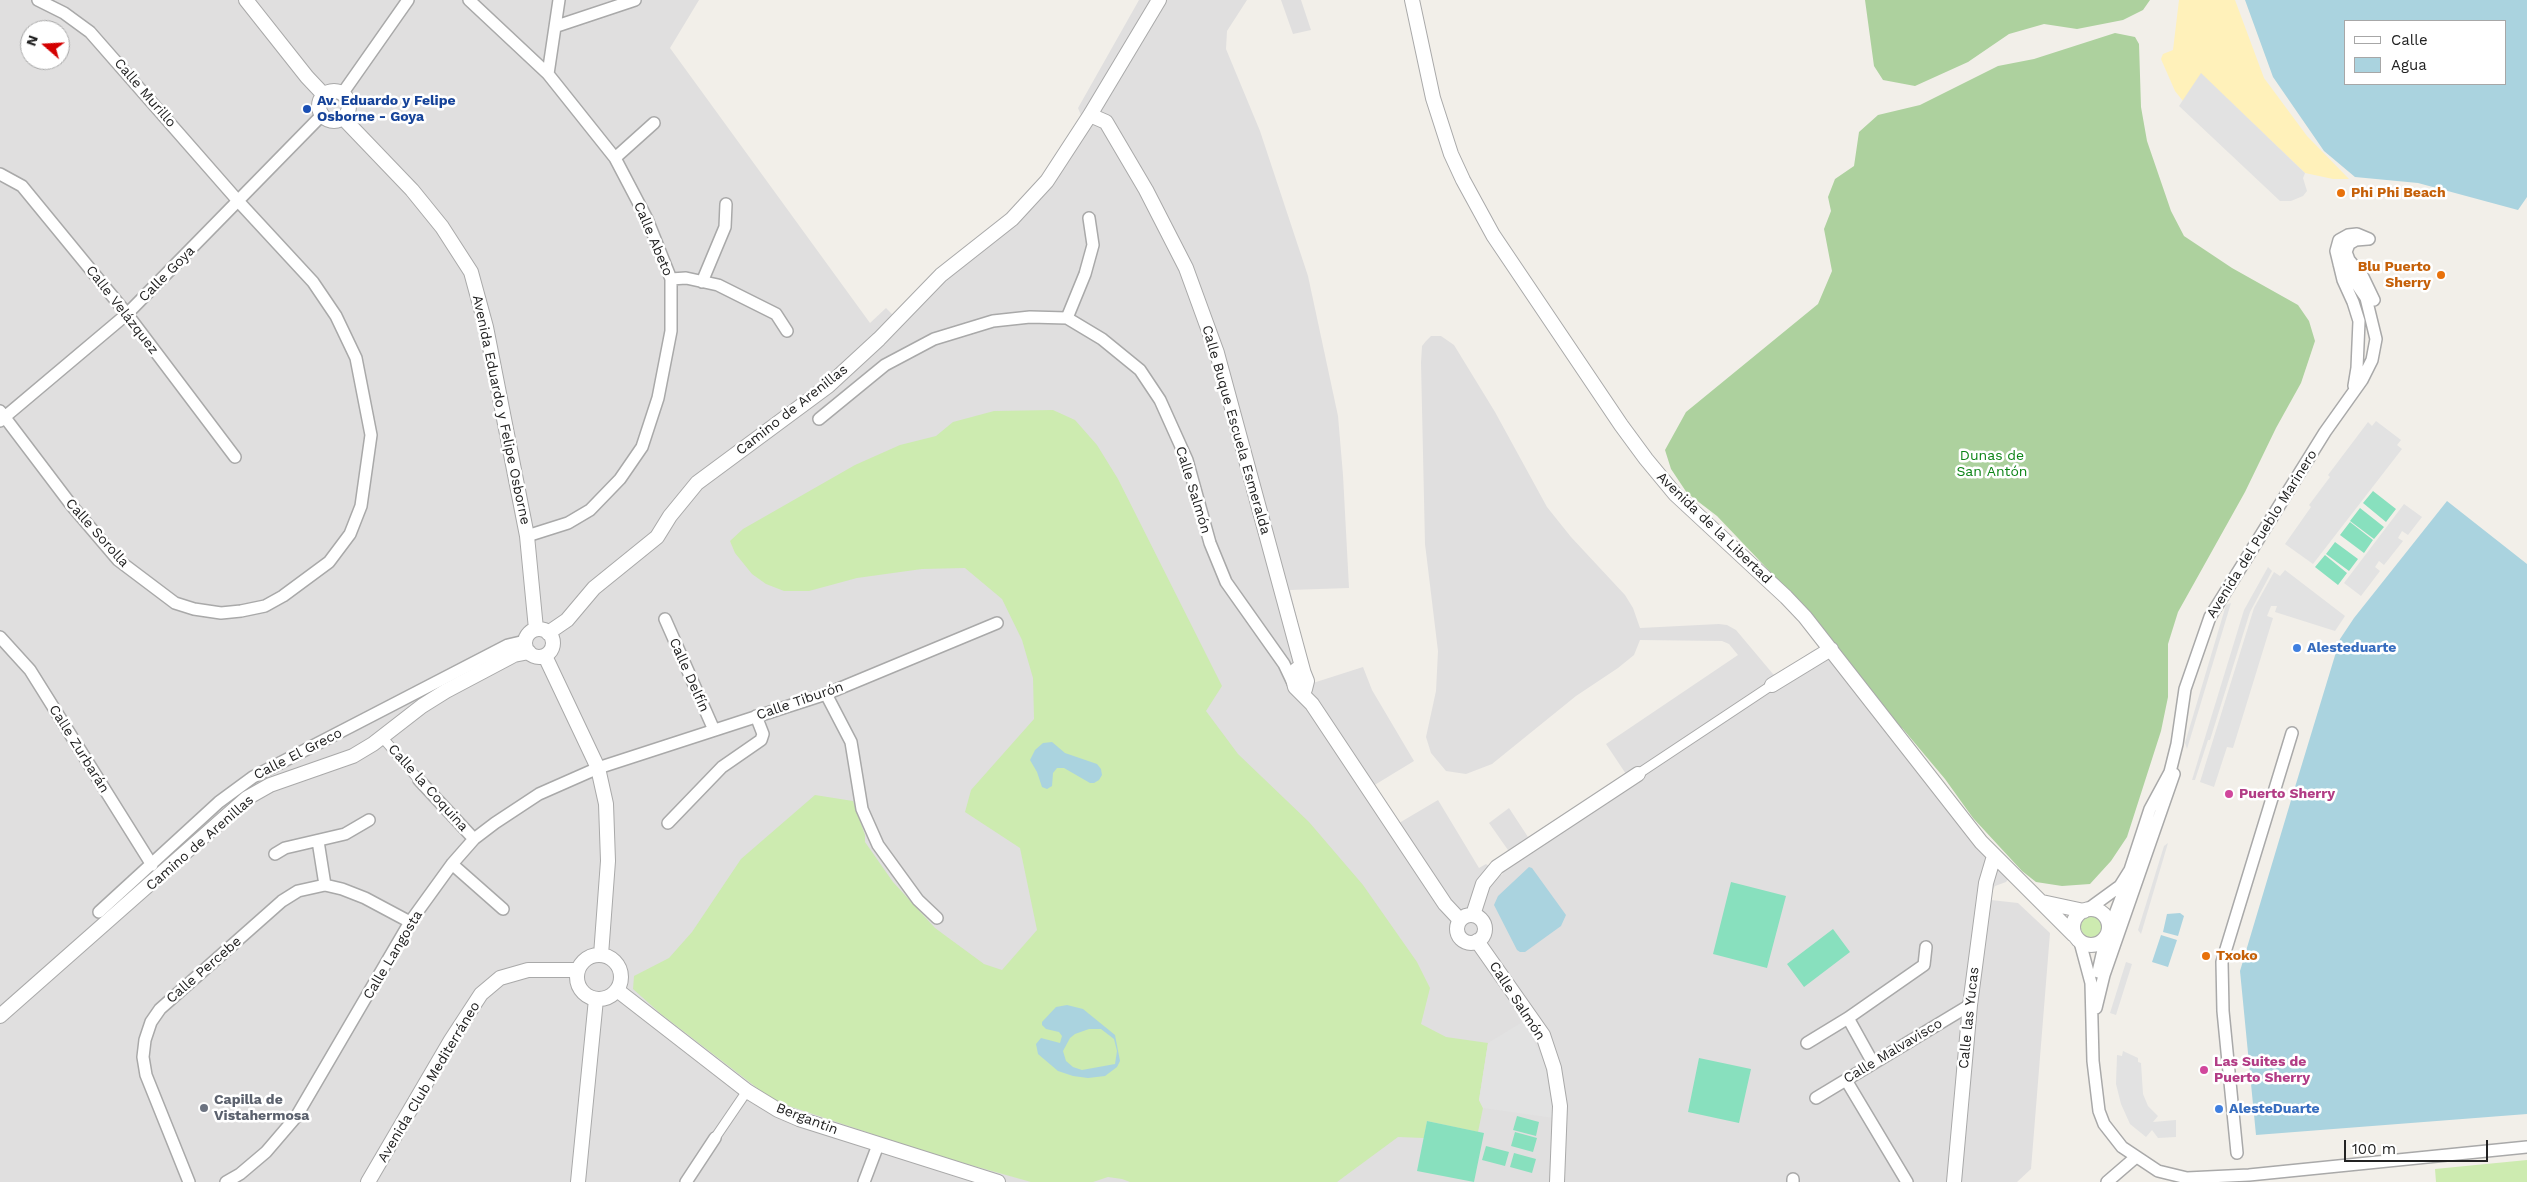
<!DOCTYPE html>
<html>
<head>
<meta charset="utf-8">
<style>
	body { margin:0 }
	#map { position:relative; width:2527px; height:1182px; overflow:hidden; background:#f2efe9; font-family:"Work Sans",sans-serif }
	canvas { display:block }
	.legend { position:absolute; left:2344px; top:20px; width:162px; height:65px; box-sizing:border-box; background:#fff; border:1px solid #a7a7a7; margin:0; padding:6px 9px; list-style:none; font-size:15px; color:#222 }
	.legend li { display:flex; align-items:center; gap:10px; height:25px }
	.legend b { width:25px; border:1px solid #a7a7a7 }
	.north { position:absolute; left:20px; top:20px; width:50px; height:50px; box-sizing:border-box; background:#fff; border:1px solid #a7a7a7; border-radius:50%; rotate:289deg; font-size:14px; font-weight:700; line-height:20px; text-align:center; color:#222 }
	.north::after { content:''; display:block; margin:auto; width:18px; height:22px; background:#d40000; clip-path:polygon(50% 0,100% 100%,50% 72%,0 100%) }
	.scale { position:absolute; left:2344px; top:1140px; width:144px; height:22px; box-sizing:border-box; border:2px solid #222; border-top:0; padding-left:6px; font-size:15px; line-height:18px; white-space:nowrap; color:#222; -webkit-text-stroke:4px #fff; paint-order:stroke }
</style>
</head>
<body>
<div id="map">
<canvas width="2527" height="1182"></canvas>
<ul class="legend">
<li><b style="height:6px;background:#fff"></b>Calle</li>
<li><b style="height:14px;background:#aad3df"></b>Agua</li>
</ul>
<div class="north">N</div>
<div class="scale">100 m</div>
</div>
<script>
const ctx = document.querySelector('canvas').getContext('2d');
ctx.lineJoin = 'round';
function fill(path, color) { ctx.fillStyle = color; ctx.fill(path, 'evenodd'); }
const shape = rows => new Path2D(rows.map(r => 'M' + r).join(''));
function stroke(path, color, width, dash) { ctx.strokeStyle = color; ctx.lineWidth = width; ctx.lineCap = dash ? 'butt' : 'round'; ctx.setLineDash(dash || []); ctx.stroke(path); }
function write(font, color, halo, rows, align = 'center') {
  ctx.font = font + ' "Work Sans",sans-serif'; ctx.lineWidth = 5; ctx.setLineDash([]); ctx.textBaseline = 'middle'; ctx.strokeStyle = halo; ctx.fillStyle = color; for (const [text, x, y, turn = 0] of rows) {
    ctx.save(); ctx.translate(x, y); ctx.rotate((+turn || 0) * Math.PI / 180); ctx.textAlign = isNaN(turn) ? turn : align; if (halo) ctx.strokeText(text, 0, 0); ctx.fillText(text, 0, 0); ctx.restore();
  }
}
fill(shape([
	[0,0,699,0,670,48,870,323,886,308,896,318,1009,227,1083,120,1078,108,1139,0,1247,0,1227,31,1226,49,1260,131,1308,276,1338,416,1343,475,1349,588,1290,590,1313,683,1363,667,1372,690,1414,761,1368,789,1394,826,1438,800,1479,868,1486,864,1502,875,1508,850,1489,823,1509,808,1528,837,1626,774,1606,744,1738,655,1729,644,1722,641,1640,640,1634,655,1618,668,1576,696,1492,764,1466,774,1446,771,1431,753,1426,737,1436,691,1438,651,1425,544,1421,363,1422,346,1426,341,1431,336,1441,336,1454,345,1495,412,1547,507,1571,537,1625,595,1633,608,1640,628,1719,624,1727,625,1736,630,1773,674,1777,675,1815,649,1830,661,1836,656,2012,874,2006,882,1995,886,1992,892,1983,891,1982,899,2018,903,2050,933,2031,1169,2017,1182,0,1182],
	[30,30,60,30,60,60,30,60],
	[1281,0,1301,0,1311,30,1293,34]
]), '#e0dfdf');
fill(shape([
	[1053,410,1075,420,1097,445,1118,479,1222,686,1206,711,1238,754,1309,822,1363,885,1417,962,1430,988,1421,1024,1446,1037,1488,1043,1479,1100,1483,1108,1478,1132,1427,1121,1424,1138,1398,1137,1337,1182,1130,1182,1122,1179,1108,1177,1093,1182,1031,1182,935,1155,783,1104,765,1094,661,1014,633,989,634,976,669,958,692,932,741,859,815,795,853,801,865,835,865,842,893,882,935,928,984,964,1002,970,1037,930,1020,848,965,812,971,790,1034,719,1033,678,1022,640,1002,599,965,568,922,569,857,578,809,591,784,591,766,584,752,574,735,553,730,541,743,529,855,465,900,445,936,436,953,422,994,411],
	'2081 927a11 11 0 1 1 22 0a11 11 0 1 1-22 0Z',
	[2527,1160,2527,1182,2436,1182,2435,1169]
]), '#cdebb0');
fill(shape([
	[1865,0,2150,0,2143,10,2123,20,2077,29,2044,24,2009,34,1968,62,1915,86,1883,80,1874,66],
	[2115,33,2135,37,2139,44,2141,107,2147,141,2171,211,2184,236,2232,268,2298,305,2309,321,2315,341,2301,383,2276,428,2245,492,2178,612,2168,644,2168,697,2161,731,2127,837,2111,861,2090,884,2062,886,2036,882,2022,871,1973,818,1945,779,1903,729,1887,717,1798,601,1717,516,1687,493,1671,469,1665,450,1686,412,1818,304,1832,271,1824,229,1831,211,1828,197,1835,179,1854,166,1859,132,1878,115,1920,105,1998,66,2034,59]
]), '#add19e');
fill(shape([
	[2179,0,2235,0,2264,78,2307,136,2349,179,2333,179,2305,173,2201,74,2183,101,2175,91,2161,59,2163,54,2173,50]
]), '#fff1ba');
fill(shape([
	[2373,491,2396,509,2386,522,2363,503],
	[2360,508,2384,527,2374,539,2350,521],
	[2350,522,2373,540,2364,553,2340,535],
	[2335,542,2358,559,2349,571,2326,554],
	[2325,555,2347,573,2338,585,2315,567],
	[1731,882,1786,896,1767,968,1713,954],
	[1833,929,1850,952,1804,987,1787,964],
	[1699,1058,1751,1069,1739,1123,1688,1112],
	[1517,1116,1539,1122,1536,1136,1513,1130],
	[1427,1121,1484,1133,1474,1182,1417,1171],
	[1515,1132,1537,1138,1533,1152,1511,1146],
	[1486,1146,1509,1152,1505,1166,1482,1160],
	[1514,1153,1536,1159,1532,1173,1510,1167]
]), '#88e0be');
fill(shape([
	[2201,73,2305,173,2303,178,2307,191,2303,196,2291,201,2280,201,2179,106],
	[2376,421,2401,440,2397,445,2402,449,2313,564,2285,544,2311,507,2309,505,2330,477,2328,475,2368,422,2372,426],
	[2404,504,2422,517,2408,535,2402,531,2398,538,2403,541,2384,565,2379,561,2375,567,2380,571,2361,596,2344,583],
	[2268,567,2272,571,2250,612,2210,740,2208,740,2195,780,2192,780,2244,610],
	[2285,570,2345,616,2335,631,2275,612,2277,606,2271,606,2267,616,2273,618,2233,748,2227,747,2214,787,2200,782,2254,608,2274,572,2280,576],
	[2231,603,2187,749,2185,743,2226,605],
	[2168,843,2141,934,2138,930,2164,846],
	[2126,962,2132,964,2116,1015,2110,1013],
	[1524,1021,1547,1068,1553,1094,1554,1118,1483,1108,1479,1100,1488,1043],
	[2123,1051,2138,1058,2138,1062,2141,1063,2143,1094,2148,1106,2158,1116,2153,1122,2176,1120,2176,1137,2158,1138,2152,1130,2146,1137,2130,1124,2121,1104,2116,1084,2117,1055,2122,1056]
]), '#e2e2e2');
fill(shape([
	[2245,0,2527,0,2527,197,2518,210,2418,183,2355,177,2324,151,2273,77],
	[2506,21,2506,84,2346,84,2346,21],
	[2447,501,2527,564,2527,1114,2256,1135,2240,971,2292,797,2340,639,2354,618],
	[1052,742,1065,753,1097,764,1101,769,1102,775,1099,780,1094,783,1090,783,1064,768,1057,768,1053,773,1052,786,1047,789,1042,787,1037,772,1030,760,1035,750,1043,743],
	[1529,867,1532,868,1566,915,1561,926,1525,952,1520,952,1517,950,1494,905,1498,896],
	[2180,913,2184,916,2178,936,2163,932,2167,914],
	[2161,935,2177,940,2168,967,2152,962],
	[1067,1005,1083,1009,1115,1035,1120,1061,1117,1067,1105,1076,1088,1078,1073,1076,1058,1071,1038,1054,1036,1044,1041,1038,1060,1043,1062,1036,1059,1032,1046,1029,1042,1025,1042,1022,1056,1007],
	[1089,1029,1101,1029,1114,1039,1117,1051,1115,1064,1082,1070,1073,1067,1066,1061,1063,1051,1070,1038,1075,1034]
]), '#aad3df');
const pedestrian = shape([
	[382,737,419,780],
	[1638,774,1772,685],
	[715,1138,747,1091]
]);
const minor = shape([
	[469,0,548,74,615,158,647,219,671,279,671,331,658,398,642,447,620,479,590,510,568,523,527,536],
	[557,26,635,0],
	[548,74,559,0],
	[342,94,408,0],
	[615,158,654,123],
	[0,174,22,186,127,314,235,457],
	[2368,239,2356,240,2349,244,2346,252,2349,260,2363,277,2374,300],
	[671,279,686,278,718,285,776,314,787,331],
	[702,282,725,227,726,204],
	[1067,318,1085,274,1093,245,1089,218],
	[2354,386,2357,368,2359,321,2353,302,2343,280,2336,251,2339,240,2348,235,2357,234,2369,239],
	[0,411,72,506,118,560,175,603,194,609,221,613,241,611,265,606,283,596,329,562,350,534,361,506,371,435,356,358,336,316,313,282,239,202,90,32,64,13,38,0],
	[819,419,885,365,934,339,993,321,1030,317,1067,318,1102,339,1140,370,1160,400,1187,460,1210,543,1226,582,1284,664,1293,683],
	[0,421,127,314,322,115],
	[665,619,714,730],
	[0,637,30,670,152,865],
	[826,694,851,742,862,809,878,845,918,900,937,918],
	[419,780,474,839],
	[668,823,722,767,761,740,763,734,756,716],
	[318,841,325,885],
	[275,854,285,848,345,834,369,820],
	[452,864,503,909],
	[2087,910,2120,886,2130,870,2150,809,2170,772,2177,744,2185,689,2210,617,2325,432,2362,380,2372,360,2376,339,2366,298,2351,276,2339,264],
	[99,912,219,802,253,777,508,645,525,641],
	[2109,930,2123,893,2132,880],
	[2080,942,2091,983,2093,1061,2099,1111,2104,1124,2122,1147,2158,1171,2187,1178,2249,1175,2527,1147],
	[2098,972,2106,937],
	[2096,1008,2104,975,2174,774],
	[1848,1018,1873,1063],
	[1807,1043,1848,1018,1924,965,1926,947],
	[1846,1080,1907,1182],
	[1816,1098,1970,1005],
	[2237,1153,2223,1011,2222,962,2292,733],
	[1793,1179,1793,1182],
	[189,1182,146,1075,143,1057,145,1040,151,1022,160,1009,282,901,298,891,325,885,342,889,365,898,410,922],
	[226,1182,240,1174,266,1152,296,1117,410,922,452,864,474,839,495,823,539,794,598,768,826,694,997,623],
	[686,1182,715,1138],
	[864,1182,878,1145],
	[2107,1182,2136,1157]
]);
const tertiary = shape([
	[246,0,307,77,324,95],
	[1412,0,1433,98,1451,154,1463,180,1493,235,1621,425,1646,459,1675,494,1786,597,1805,617,1981,842,2074,935],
	'319 106a15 15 0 1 1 30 0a15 15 0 1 1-30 0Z',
	[1090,115,1106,122,1146,190,1186,268,1217,353,1304,674],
	[343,118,412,190,442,227,471,272,486,327,527,536,536,629],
	'525 643a14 14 0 1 1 28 0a14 14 0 1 1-28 0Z',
	[548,633,567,620,594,588,657,537,670,516,697,483,828,386,879,339,941,275,1012,219,1047,181,1090,115,1159,0],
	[545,656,598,768,606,804,608,861,601,955],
	[1772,685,1831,649],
	[1299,690,1305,689,1307,681,1303,671,1297,669,1292,674,1295,687,1312,704,1445,904,1460,920],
	[2042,902,2084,911],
	'2073 927a18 18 0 1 1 36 0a18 18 0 1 1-36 0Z',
	[1473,915,1483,884,1497,867,1638,774],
	'1457 929a14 14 0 1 1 28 0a14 14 0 1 1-28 0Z',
	[1477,941,1543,1035,1554,1068,1560,1106,1557,1182],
	'577 977a22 22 0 1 1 44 0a22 22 0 1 1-44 0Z',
	[617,990,747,1091,778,1110,799,1119,998,1182],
	[0,1016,247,798,270,785,353,756,373,744,422,706,446,691,514,655,529,652],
	[368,1182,451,1040,481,994,500,978,528,970,578,970],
	[578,1182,596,999],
	[1954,1182,1970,1005,1986,883,1994,856]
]);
stroke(pedestrian, '#a9a9a9', 11);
stroke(minor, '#a9a9a9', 14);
stroke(tertiary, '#a9a9a9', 16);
stroke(pedestrian, '#fff', 9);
stroke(minor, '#fff', 11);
stroke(tertiary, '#fff', 14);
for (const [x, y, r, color] of [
	[307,109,5,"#1a4fb4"],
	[2341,193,5,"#e8710a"],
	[2441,275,5,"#e8710a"],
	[2297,648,5,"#3f7fe0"],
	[2229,794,5,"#d1479c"],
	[2206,956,5,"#e8710a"],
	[2204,1070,5,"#d1479c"],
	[204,1108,5,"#6b7280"],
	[2219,1109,5,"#3f7fe0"]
]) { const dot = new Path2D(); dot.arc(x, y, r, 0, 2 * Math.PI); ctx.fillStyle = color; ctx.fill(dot); stroke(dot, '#fff', 2); }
write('14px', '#222', '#fff', [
	["Calle Murillo",145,93,49],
	["Calle Abeto",653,239,67],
	["Calle Goya",167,274,-45],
	["Calle Velázquez",122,310,52],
	["Avenida Eduardo y Felipe Osborne",501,410,78],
	["Camino de Arenillas",792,410,-38],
	["Calle Buque Escuela Esmeralda",1236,430,74],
	["Calle Salmón",1193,490,73],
	["Avenida de la Libertad",1714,528,44],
	["Calle Sorolla",97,533,48],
	["Avenida del Pueblo Marinero",2262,534,-58],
	["Calle Delfín",689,675,66],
	["Calle Tiburón",800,701,-19],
	["Calle Zurbarán",79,749,58],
	["Calle El Greco",298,754,-27],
	["Calle la Coquina",428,788,48],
	["Camino de Arenillas",200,843,-41],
	["Calle Langosta",393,955,-59],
	["Calle Percebe",204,970,-41],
	["Calle Salmón",1517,1001,57],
	["Calle las Yucas",1969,1018,-84],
	["Calle Malvavisco",1893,1051,-31],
	["Avenida Club Mediterráneo",429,1082,-59],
	["Bergantin",807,1119,21]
]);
write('bold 14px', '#164399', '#fff', [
	["Av. Eduardo y Felipe",317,101],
	["Osborne - Goya",317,117]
], 'left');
write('bold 14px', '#c56008', '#fff', [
	["Phi Phi Beach",2351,193],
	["Blu Puerto",2431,267,"right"],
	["Sherry",2431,283,"right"],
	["Txoko",2216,956]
], 'left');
write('14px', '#0c8416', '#fff', [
	["Dunas de",1992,456],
	["San Antón",1992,472]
]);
write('bold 14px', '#366cbe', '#fff', [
	["Alesteduarte",2307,648],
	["AlesteDuarte",2229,1109]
], 'left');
write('bold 14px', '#b23c85', '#fff', [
	["Puerto Sherry",2239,794],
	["Las Suites de",2214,1062],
	["Puerto Sherry",2214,1078]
], 'left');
write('bold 14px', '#5b616d', '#fff', [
	["Capilla de",214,1100],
	["Vistahermosa",214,1116]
], 'left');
</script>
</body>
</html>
